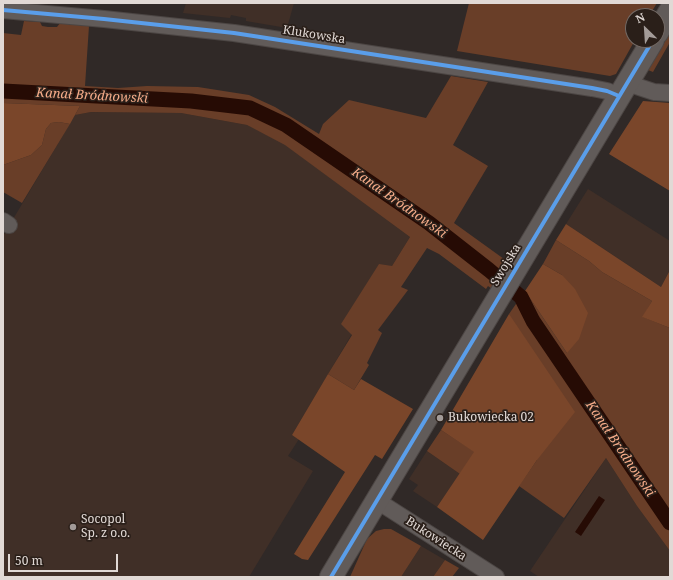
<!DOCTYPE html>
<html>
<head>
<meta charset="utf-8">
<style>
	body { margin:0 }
	#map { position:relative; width:673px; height:580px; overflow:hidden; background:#302927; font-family:"Noto Serif",serif }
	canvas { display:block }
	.frame { position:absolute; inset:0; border:4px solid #e1d9d5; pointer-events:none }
	.north { position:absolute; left:625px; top:8px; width:40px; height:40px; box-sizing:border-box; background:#2a1f19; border:1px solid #736964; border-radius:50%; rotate:335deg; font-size:11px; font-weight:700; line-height:16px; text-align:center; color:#e1d9d5 }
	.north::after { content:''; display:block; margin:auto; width:14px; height:18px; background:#a39b98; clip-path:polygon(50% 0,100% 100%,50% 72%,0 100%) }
	.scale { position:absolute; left:8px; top:554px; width:110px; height:18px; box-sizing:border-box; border:2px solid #e1d9d5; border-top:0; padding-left:5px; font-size:12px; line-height:14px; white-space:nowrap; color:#e1d9d5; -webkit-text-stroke:3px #2a1f19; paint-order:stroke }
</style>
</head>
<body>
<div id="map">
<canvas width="673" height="580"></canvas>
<div class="frame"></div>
<div class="north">N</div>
<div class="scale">50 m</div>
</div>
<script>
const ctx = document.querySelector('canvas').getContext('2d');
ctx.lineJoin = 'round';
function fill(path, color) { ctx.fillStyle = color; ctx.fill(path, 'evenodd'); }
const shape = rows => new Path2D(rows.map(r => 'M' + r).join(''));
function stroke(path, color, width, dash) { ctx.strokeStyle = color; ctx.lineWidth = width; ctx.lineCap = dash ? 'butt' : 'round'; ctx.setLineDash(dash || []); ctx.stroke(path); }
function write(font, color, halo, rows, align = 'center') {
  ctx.font = font + ' "Noto Serif",serif'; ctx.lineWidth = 3.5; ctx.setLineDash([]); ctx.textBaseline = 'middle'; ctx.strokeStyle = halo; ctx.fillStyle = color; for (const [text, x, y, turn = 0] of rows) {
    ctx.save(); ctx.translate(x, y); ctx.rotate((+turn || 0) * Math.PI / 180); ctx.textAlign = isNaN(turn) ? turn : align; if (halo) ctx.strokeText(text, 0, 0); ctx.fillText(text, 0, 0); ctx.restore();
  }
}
fill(shape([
	[186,3,294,3,287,28,246,21,246,18,231,15,230,18,183,13],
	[91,112,181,113,247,125,285,144,410,237,392,266,292,435,299,439,288,456,313,471,249,577,3,577,3,236,75,115],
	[588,189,670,241,670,270,661,287,566,224],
	[427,451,460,474,437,507,413,491,418,485,409,479],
	[606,458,637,506,670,551,670,577,539,577,530,571],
	[421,546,445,560,433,577,401,577]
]), '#402f27');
fill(shape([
	[469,3,657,3,649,16,633,16,633,40,635,40,616,74,610,76,457,51],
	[24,21,40,22,42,26,48,27,57,27,60,23,89,26,85,86,118,88,147,86,198,87,249,95,275,107,319,134,323,124,349,100,426,118,451,76,488,82,453,145,488,166,454,223,504,259,505,267,492,289,488,286,486,289,439,254,427,248,401,287,408,290,378,330,382,333,367,363,369,365,354,390,328,374,352,335,341,324,379,264,392,266,410,237,285,145,247,125,181,113,91,112,75,115,80,106,3,103,3,33,21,35],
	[670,33,670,42,653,72,648,70],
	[59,122,70,124,22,203,3,192,3,165,31,155,42,145,46,129,51,123],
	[556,240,589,261,602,272,652,301,643,317,670,328,670,551,637,506,606,458,564,518,519,486,537,460,509,314,525,291,567,353,562,275,543,264],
	[441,430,475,452,460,474,427,451],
	[384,529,391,529,421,546,401,577,350,577,367,539,376,531],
	[445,560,459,568,452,577,433,577]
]), '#693e28');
fill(shape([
	[643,101,670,103,670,191,609,154],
	[3,103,80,106,70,124,59,122,51,123,46,129,42,145,31,155,3,165],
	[566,224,661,287,670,270,670,328,642,317,652,301,602,272,589,261,556,240],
	[543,264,562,275,575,289,588,313,579,339,567,353,525,291],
	[509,314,575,412,537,460,483,540,437,507,474,452,441,430],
	[328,374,354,390,361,379,413,409,382,459,375,455,308,560,302,559,294,554,345,472,292,435]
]), '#7a462a');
fill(shape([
	[599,496,605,500,581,536,575,532]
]), '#260b04');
stroke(shape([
	[3,91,191,101,250,108,286,125,429,223,489,270,521,297,533,321,670,523]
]), '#260b04', 15);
const street = shape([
	[3,10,104,19,234,33,592,88,607,91,619,96],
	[627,83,654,92,670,93],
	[3,221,9,225],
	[376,500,496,577]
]);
const secondary = shape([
	[657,33,670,11],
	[331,577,653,40]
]);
stroke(street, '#4c4644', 18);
stroke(secondary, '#4c4644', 24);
stroke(street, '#615b59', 16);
stroke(secondary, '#615b59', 22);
stroke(shape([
	[3,10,104,19,234,33,592,88,607,91,619,96],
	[331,577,653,40]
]), '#5a9eea', 4);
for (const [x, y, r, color] of [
	[440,418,4,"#a39b98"],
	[73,527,4,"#a39b98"]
]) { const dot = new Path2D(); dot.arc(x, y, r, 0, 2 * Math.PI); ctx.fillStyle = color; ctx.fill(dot); stroke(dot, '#2a1f19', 1.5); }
write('12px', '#e1d9d5', '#2a1f19', [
	["Klukowska",314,35,9],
	["Swojska",506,265,-59],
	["Bukowiecka",436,539,33]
]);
write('12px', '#e1d9d5', '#2a1f19', [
	["Bukowiecka 02",448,418],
	["Socopol",81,520],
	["Sp. z o.o.",81,534]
], 'left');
write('italic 13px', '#f6ac89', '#2a1f19', [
	["Kanał Bródnowski",92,96,3],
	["Kanał Bródnowski",399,203,35],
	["Kanał Bródnowski",620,449,56]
]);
</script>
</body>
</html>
